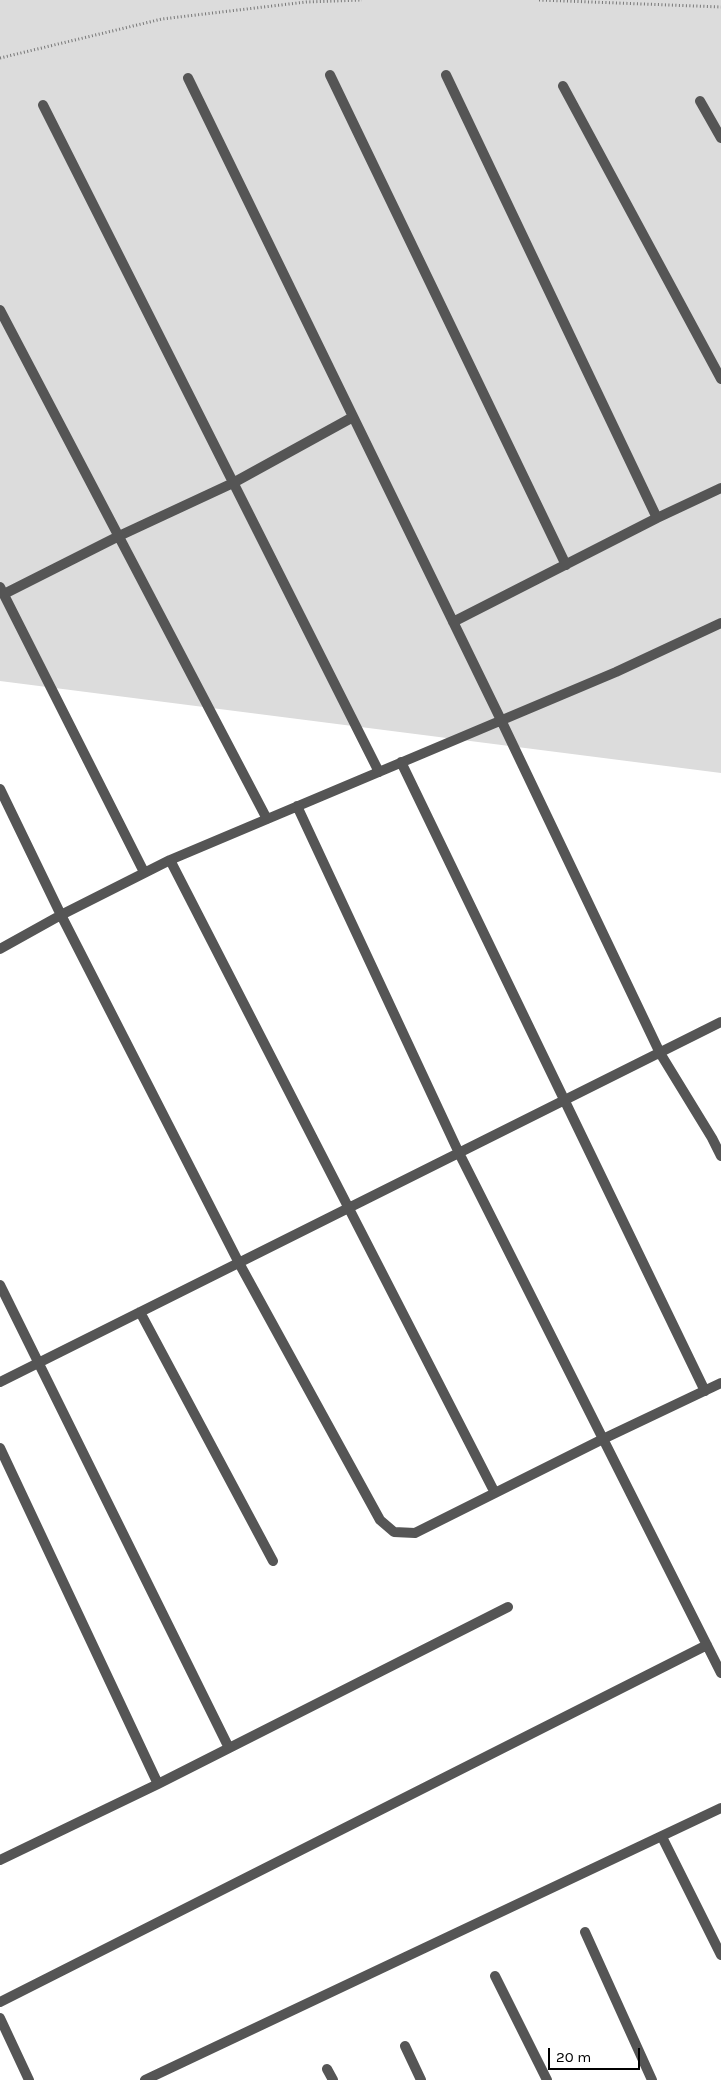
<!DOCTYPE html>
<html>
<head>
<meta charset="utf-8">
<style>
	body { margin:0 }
	#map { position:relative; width:721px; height:2080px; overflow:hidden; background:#fff; font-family:Karla,sans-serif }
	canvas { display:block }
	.scale { position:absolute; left:548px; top:2048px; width:92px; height:22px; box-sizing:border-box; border:2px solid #000; border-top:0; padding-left:6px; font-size:15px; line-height:18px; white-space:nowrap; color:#000; -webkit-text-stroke:4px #fff; paint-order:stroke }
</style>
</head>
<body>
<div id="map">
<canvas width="721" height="2080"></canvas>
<div class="scale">20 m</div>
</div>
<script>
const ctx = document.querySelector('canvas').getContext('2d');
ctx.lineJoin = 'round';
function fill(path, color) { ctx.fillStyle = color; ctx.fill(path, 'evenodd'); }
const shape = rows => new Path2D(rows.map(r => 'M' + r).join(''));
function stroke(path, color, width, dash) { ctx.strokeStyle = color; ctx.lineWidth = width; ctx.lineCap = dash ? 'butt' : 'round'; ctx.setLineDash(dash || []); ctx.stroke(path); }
fill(shape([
	[0,0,721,0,721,773,0,681]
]), '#dcdcdc');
stroke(shape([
	[539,0,721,7],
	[0,58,162,19,306,2,362,0]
]), '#777', 3, [1, 2.5]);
stroke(shape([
	[330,75,566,565],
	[446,75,657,518],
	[188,78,501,720,660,1053,712,1138,721,1156],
	[563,86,721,379],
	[700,101,721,138],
	[43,105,379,772],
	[0,310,267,819],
	[0,587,144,872],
	[4,594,119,536,233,483,353,417],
	[453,622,657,518,721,488],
	[401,762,705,1391],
	[0,789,61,915,239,1263,380,1520,394,1532,415,1533,603,1439,721,1383],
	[297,806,459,1153,721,1673],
	[170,860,495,1493],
	[0,949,61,915,170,860,616,672,721,623],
	[0,1285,229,1748],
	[140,1312,273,1561],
	[0,1382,721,1022],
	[0,1448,158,1784],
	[662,1837,721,1955],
	[0,1860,158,1784,508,1607],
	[585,1932,652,2080],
	[495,1976,547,2080],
	[0,2002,707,1645],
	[0,2018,29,2080],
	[405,2046,421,2080],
	[327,2069,333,2080],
	[145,2080,721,1808]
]), '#555', 10);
</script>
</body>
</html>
